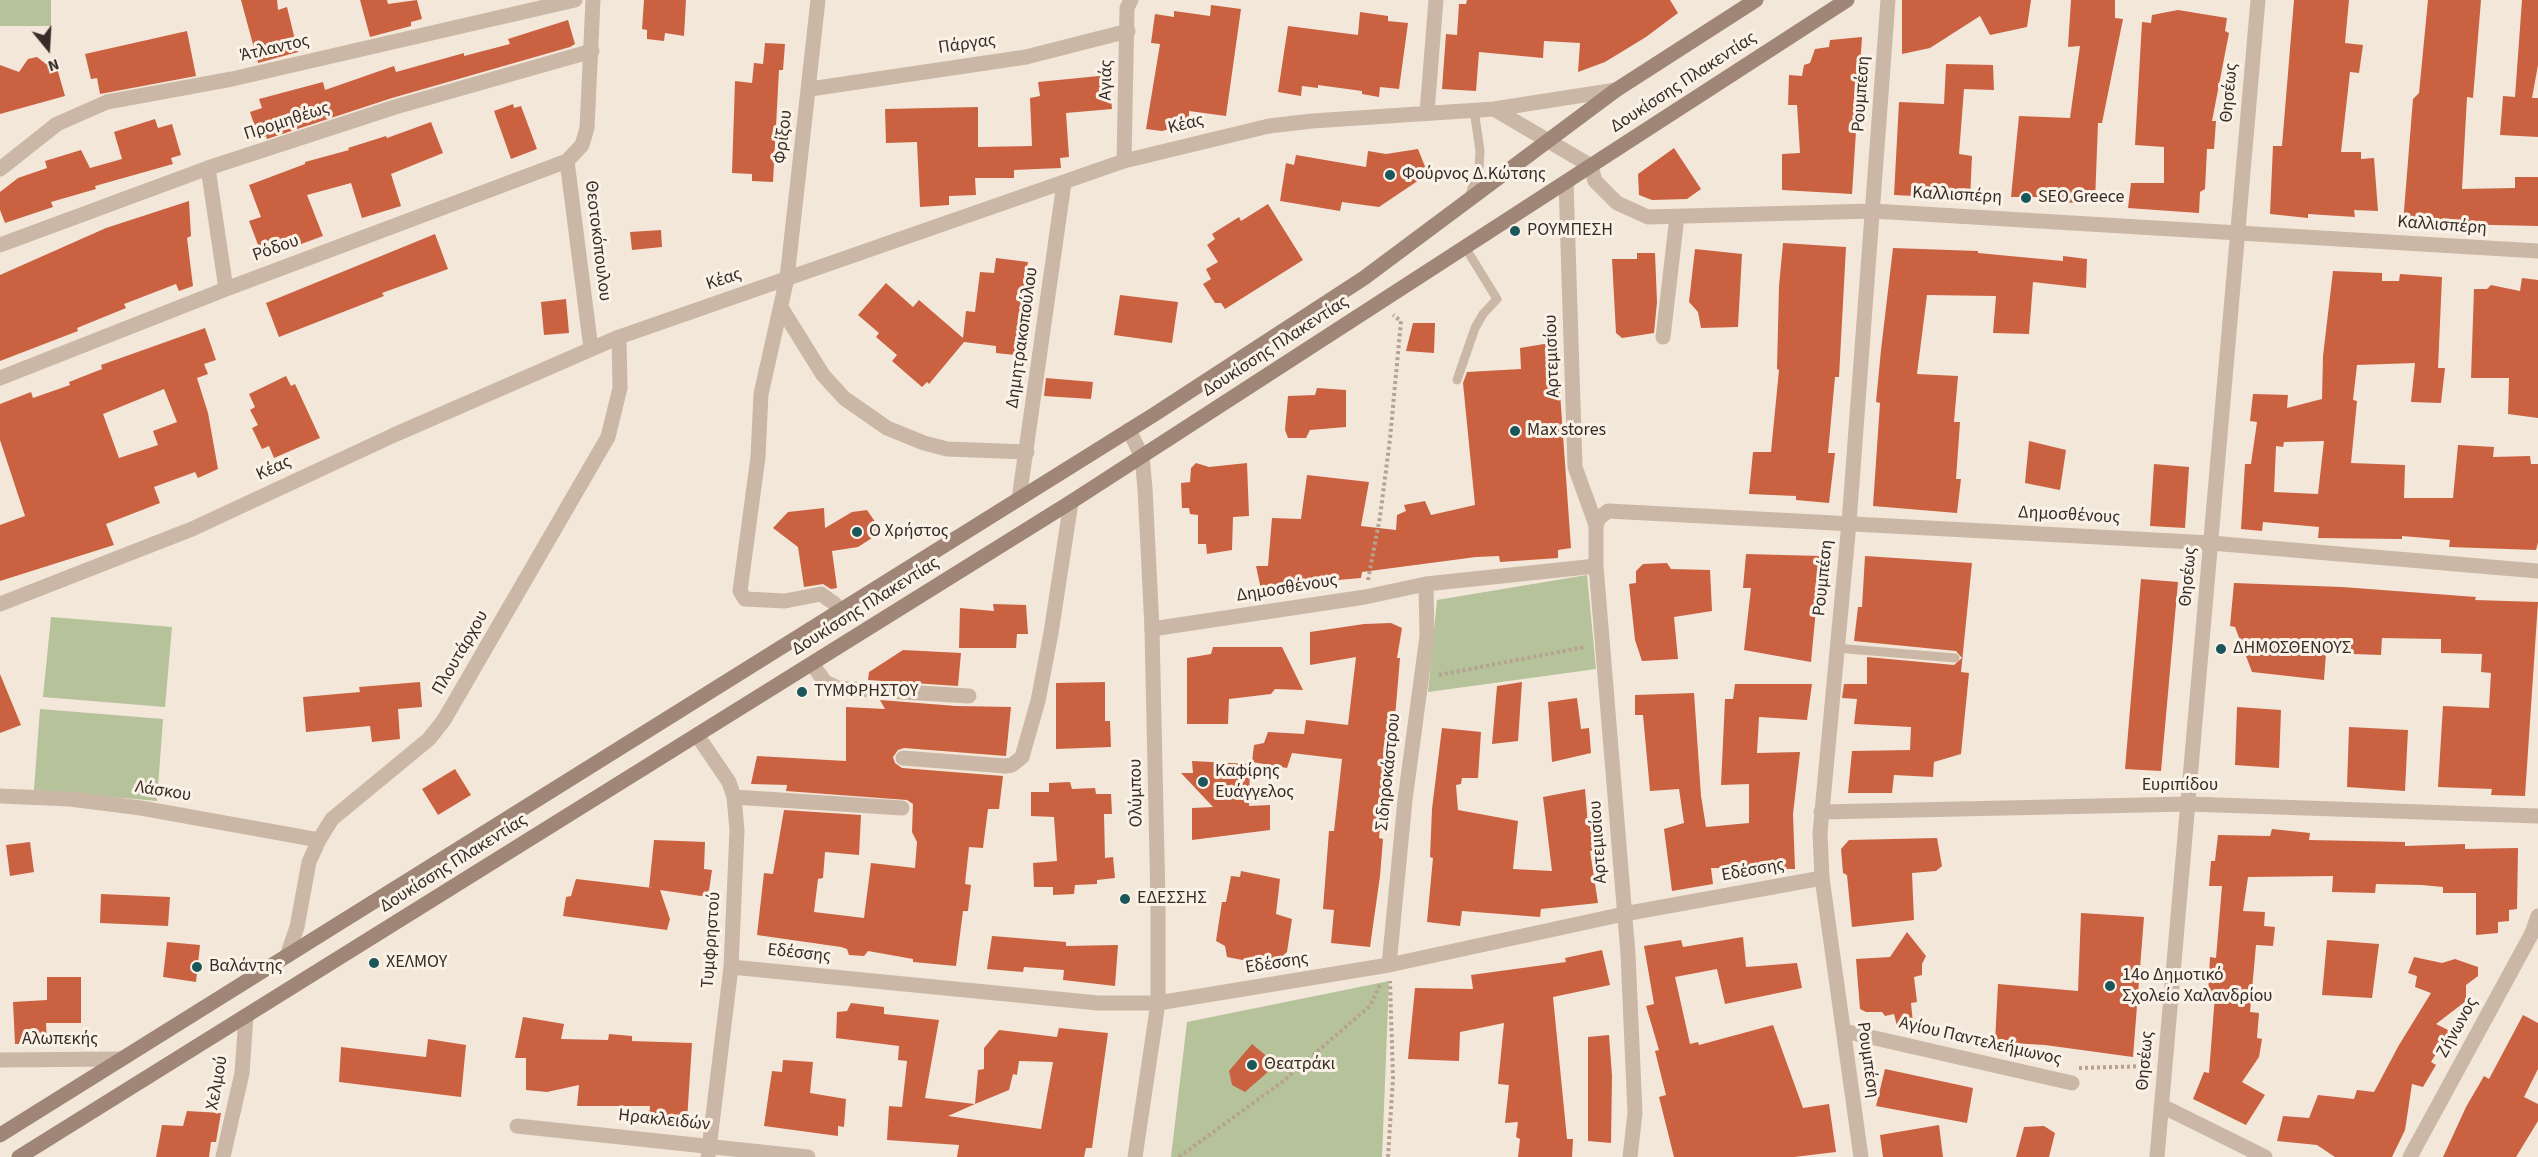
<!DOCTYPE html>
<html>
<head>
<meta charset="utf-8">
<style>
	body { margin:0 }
	#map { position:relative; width:2538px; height:1157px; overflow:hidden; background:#f3e7da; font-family:"Source Sans 3",sans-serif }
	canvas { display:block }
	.north { position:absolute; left:18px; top:18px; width:60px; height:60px; -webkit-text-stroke:4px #faf1e7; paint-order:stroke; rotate:162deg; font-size:16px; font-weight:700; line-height:24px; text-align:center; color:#372c27 }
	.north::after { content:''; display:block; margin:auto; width:21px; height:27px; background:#372c27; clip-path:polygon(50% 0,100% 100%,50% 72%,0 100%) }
</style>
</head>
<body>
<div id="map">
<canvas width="2538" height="1157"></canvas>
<div class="north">N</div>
</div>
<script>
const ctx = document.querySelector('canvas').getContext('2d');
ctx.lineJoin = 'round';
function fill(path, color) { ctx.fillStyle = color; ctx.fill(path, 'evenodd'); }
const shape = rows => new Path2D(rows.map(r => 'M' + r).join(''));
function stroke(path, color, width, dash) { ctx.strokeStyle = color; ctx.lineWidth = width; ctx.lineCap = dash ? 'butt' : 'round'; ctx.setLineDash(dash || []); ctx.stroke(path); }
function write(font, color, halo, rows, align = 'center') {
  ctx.font = font + ' "Source Sans 3",sans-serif'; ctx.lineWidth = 6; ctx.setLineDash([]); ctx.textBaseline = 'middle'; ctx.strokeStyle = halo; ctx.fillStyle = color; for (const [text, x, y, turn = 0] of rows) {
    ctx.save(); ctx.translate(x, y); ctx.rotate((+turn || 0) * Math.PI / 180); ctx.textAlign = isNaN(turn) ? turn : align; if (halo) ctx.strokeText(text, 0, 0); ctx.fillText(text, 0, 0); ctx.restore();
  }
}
fill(shape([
	[0,0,51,0,51,26,0,26],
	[1587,575,1596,669,1428,692,1437,600],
	[51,617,172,627,165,707,43,697],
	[40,709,163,719,157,801,34,790],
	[1389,981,1382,1157,1171,1157,1187,1022]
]), '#b5c29a');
fill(shape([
	[241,0,277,0,278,10,287,7,298,52,258,63],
	[360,0,387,0,388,4,417,0,422,19,411,22,411,26,370,37],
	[644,0,686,0,684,36,665,33,664,41,647,39,647,30,642,29],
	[1467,0,1670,0,1678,13,1646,37,1605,62,1578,72,1580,43,1544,41,1543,58,1479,52,1476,91,1442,89,1446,34,1457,35,1459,4,1466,4],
	[1902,0,2031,0,2027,27,1990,35,1980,16,1930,48,1902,54],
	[2071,0,2115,0,2115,18,2123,19,2102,123,2098,123,2095,202,2057,203,2057,197,2011,197,2019,116,2070,118,2080,46,2068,47],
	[2294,0,2349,0,2345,43,2363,45,2359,73,2350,72,2341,152,2361,152,2361,159,2374,158,2378,211,2354,210,2355,217,2308,214,2308,218,2270,214,2273,146,2282,146],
	[2428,0,2481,0,2473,98,2467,97,2462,189,2515,188,2515,177,2538,177,2538,226,2403,223,2413,99,2419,93],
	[2522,0,2538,0,2538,65,2532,98,2538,98,2538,137,2500,135,2503,96,2515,97],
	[1211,5,1241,9,1226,116,1189,111,1189,124,1162,131,1146,129,1160,44,1151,43,1155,14,1174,17,1174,11,1210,16],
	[2178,10,2227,18,2225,31,2229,33,2212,121,2216,121,2214,149,2207,149,2205,189,2200,192,2199,213,2128,208,2131,183,2164,183,2164,147,2135,145,2142,22,2151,23,2152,15],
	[1360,12,1388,16,1388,21,1408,23,1399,89,1380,87,1379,97,1362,94,1362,91,1318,85,1318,88,1302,86,1301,96,1278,92,1288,26,1358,35],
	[568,20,575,44,570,47,392,98,267,139,266,136,259,139,250,112,262,108,259,99,323,82,325,90,394,66,396,72,464,53,464,56,510,44,508,39],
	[187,31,196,76,100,94,97,78,91,79,85,54],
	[1862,37,1852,194,1782,190,1782,154,1800,153,1797,105,1788,105,1789,75,1802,76,1804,65,1810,63,1815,49,1829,47,1830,40],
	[765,43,785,44,783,70,779,70,773,182,752,181,752,174,732,173,735,81,752,83,754,63,763,64],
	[37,57,46,64,55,61,65,96,0,114,0,65,19,72,28,59],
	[1946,64,1993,65,1994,90,1964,89,1959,154,1972,156,1970,199,1894,195,1899,102,1944,104],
	[1109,75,1112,109,1066,113,1069,157,1060,158,1061,168,1014,170,1014,178,975,178,976,195,949,196,949,205,920,207,917,142,886,143,885,109,978,107,978,147,1032,146,1030,98,1040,96,1038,82],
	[513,104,514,108,521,106,537,149,511,159,494,111],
	[155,119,158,128,172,124,181,155,171,158,173,164,95,186,96,189,51,202,53,207,5,223,0,210,0,192,18,178,47,168,45,161,81,150,90,168,122,159,114,132],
	[431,122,443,153,391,174,401,206,362,218,351,183,307,195,323,236,263,258,249,221,261,217,249,185,305,164,305,162,349,150,348,148,386,136,387,138],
	[1674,148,1701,189,1687,199,1652,200,1639,195,1638,174],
	[1418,149,1428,174,1379,207,1342,202,1340,211,1280,201,1286,163,1294,165,1296,155,1366,167,1368,151,1386,154],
	[189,201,191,236,187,238,193,286,179,291,176,284,124,304,126,308,77,328,78,331,0,361,0,275,106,228],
	[1268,204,1303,260,1225,309,1221,303,1215,303,1203,284,1211,279,1206,269,1218,262,1207,245,1215,239,1212,234,1239,217,1241,221],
	[661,230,662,247,632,250,630,232],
	[435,234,448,269,382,293,384,296,279,337,266,303],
	[1783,243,1846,247,1839,377,1835,377,1828,453,1835,453,1829,503,1796,500,1796,496,1749,494,1753,452,1771,452,1779,370,1777,369,1779,286],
	[1893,248,1978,251,1978,253,2063,261,2063,256,2087,259,2086,288,2033,282,2029,334,1993,333,1996,296,1927,295,1917,374,1958,376,1954,422,1960,422,1956,479,1961,479,1957,513,1873,506,1880,403,1876,402,1881,350],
	[1695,249,1742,254,1738,327,1701,328,1698,312,1689,302],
	[1637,253,1655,253,1657,302,1654,333,1622,338,1616,333,1612,259,1637,259],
	[996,258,1028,262,1015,355,996,353,996,346,964,342,929,384,927,382,922,387,892,361,897,355,876,337,879,333,858,315,886,283,913,307,919,300,963,338,966,311,975,312,980,272,994,273],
	[2333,271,2382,273,2382,281,2399,281,2400,274,2442,277,2438,368,2445,368,2441,403,2411,402,2415,363,2357,365,2353,400,2357,401,2351,463,2405,465,2404,498,2453,498,2458,445,2494,447,2493,457,2530,456,2531,464,2538,464,2538,543,2536,550,2449,547,2450,540,2402,536,2402,539,2318,538,2319,527,2263,522,2262,531,2241,529,2245,464,2251,464,2257,422,2250,421,2253,394,2288,395,2287,408,2322,399,2323,356],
	[2324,441,2318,494,2274,492,2276,446,2283,447,2284,442],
	[2522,278,2538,280,2538,418,2508,414,2509,378,2471,378,2474,289,2487,289,2491,285,2520,291],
	[1120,295,1178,302,1172,343,1114,335],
	[566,299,569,333,544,335,541,302],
	[1413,323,1435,323,1434,353,1406,351],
	[205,328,216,360,204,364,208,374,197,378,208,413,218,469,198,478,195,472,154,487,160,503,106,524,114,545,0,581,0,525,25,516,0,440,0,404,31,392,33,398,70,385,69,382,102,369,101,365],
	[164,389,177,422,153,431,158,445,119,458,103,414],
	[1544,344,1553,345,1557,350,1571,548,1558,550,1558,558,1500,562,1499,556,1476,557,1362,572,1361,578,1303,583,1303,588,1262,594,1256,566,1268,566,1272,518,1301,519,1307,475,1369,482,1361,526,1396,530,1397,515,1406,511,1404,505,1425,501,1431,515,1475,505,1463,383,1467,372,1521,369,1520,348],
	[286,376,291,386,295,384,320,438,274,458,269,446,262,449,252,428,258,425,250,410,255,407,249,394],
	[1046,378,1093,382,1091,399,1044,396],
	[1317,388,1346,390,1346,427,1310,430,1306,438,1288,438,1285,430,1288,396,1315,395],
	[2029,441,2066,450,2060,490,2025,483],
	[1196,463,1209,467,1247,463,1249,516,1233,517,1232,550,1207,554,1206,544,1198,544,1198,515,1190,514,1189,508,1182,508,1181,483,1190,482,1191,468],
	[2154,464,2189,467,2185,528,2150,526],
	[824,508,825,528,852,512,867,510,878,526,872,538,858,547,832,551,837,588,831,589,823,584,804,587,798,547,773,528,788,512],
	[1746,554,1821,556,1811,662,1744,650,1751,588,1743,588],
	[1865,556,1972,563,1961,672,1969,673,1961,754,1934,762,1933,777,1894,775,1892,793,1848,793,1852,751,1910,750,1911,727,1854,724,1857,699,1842,698,1844,684,1867,684,1867,657,1954,665,1962,658,1956,651,1854,641,1858,607,1862,607],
	[1667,563,1671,569,1710,570,1712,611,1674,617,1678,659,1642,661,1635,640,1629,584,1636,583,1636,571,1643,564],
	[2141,579,2178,582,2161,771,2125,769],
	[2234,583,2342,587,2476,597,2475,600,2538,602,2525,796,2491,795,2492,789,2438,787,2443,706,2489,708,2491,673,2481,672,2482,654,2441,653,2441,639,2382,638,2381,655,2326,653,2324,680,2252,672,2235,627,2230,626],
	[993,604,1026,605,1028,634,1017,634,1016,648,959,648,960,608,994,611],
	[1391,623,1402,628,1397,658,1400,658,1392,753,1387,753,1379,838,1383,839,1380,876,1370,947,1331,943,1334,910,1323,909,1329,831,1334,831,1342,759,1292,753,1287,768,1252,762,1254,745,1264,743,1268,732,1304,734,1306,720,1348,725,1356,657,1310,665,1310,632,1364,624],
	[1213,647,1282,647,1303,690,1275,689,1271,694,1229,699,1228,724,1187,724,1187,658,1211,654],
	[903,650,961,653,958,686,868,680,869,672],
	[0,674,21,725,0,733],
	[420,682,422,707,398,709,400,739,372,742,370,726,306,732,303,697,360,692,359,687],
	[1105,682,1105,721,1110,721,1111,747,1056,749,1056,683],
	[1522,682,1518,741,1492,744,1497,686],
	[1735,684,1812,684,1807,720,1759,717,1757,753,1800,752,1793,814,1795,869,1711,868,1713,884,1672,891,1664,829,1684,823,1679,789,1650,791,1643,715,1635,715,1635,695,1694,693,1701,796,1706,827,1749,823,1749,784,1721,785,1725,699,1733,699],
	[1577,698,1581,729,1589,728,1591,753,1552,762,1548,702],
	[880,700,956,706,1011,707,1006,756,904,748,898,750,893,757,895,763,902,768,1003,776,999,809,988,809,983,848,969,847,965,884,971,885,968,911,963,911,956,966,913,962,913,959,868,951,864,956,849,955,847,949,841,947,757,935,764,873,773,874,784,810,861,815,859,855,825,852,823,878,818,879,814,912,864,918,871,863,915,868,917,842,912,832,913,804,907,800,786,791,787,785,751,784,757,756,846,761,846,707,885,709],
	[2237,707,2281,710,2279,768,2235,765],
	[2349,727,2408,730,2405,791,2347,787],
	[1442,728,1481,732,1478,778,1462,778,1461,784,1456,785,1458,810,1518,821,1513,869,1552,871,1543,797,1585,789,1588,826,1596,826,1596,851,1590,851,1598,903,1541,909,1540,917,1462,911,1460,926,1427,922,1433,858,1430,857,1432,809],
	[1192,761,1250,764,1249,806,1270,805,1270,830,1192,840,1192,808,1213,807,1181,773,1193,773],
	[455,769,471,795,438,815,422,789],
	[1070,782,1072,789,1095,788,1096,794,1111,794,1112,814,1104,814,1105,858,1113,857,1115,878,1097,880,1097,884,1075,885,1074,894,1053,895,1053,887,1034,887,1033,863,1057,861,1054,817,1031,816,1031,792,1049,792,1049,783],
	[2272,829,2310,833,2309,840,2405,842,2405,846,2465,844,2465,849,2518,848,2517,909,2509,910,2509,921,2498,922,2498,933,2476,935,2476,893,2443,893,2443,887,2422,885,2376,884,2375,893,2332,892,2333,876,2248,877,2243,911,2265,912,2264,926,2275,927,2273,946,2256,945,2250,1012,2259,1013,2257,1038,2262,1039,2259,1057,2242,1082,2265,1095,2246,1125,2193,1099,2204,1072,2209,1073,2215,995,2208,995,2210,957,2216,958,2222,886,2209,886,2211,861,2215,861,2218,835,2270,836],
	[1937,838,1942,866,1936,871,1912,873,1914,920,1852,927,1847,875,1843,873,1841,849,1849,840],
	[654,840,705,842,704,869,712,870,708,897,660,890,670,919,667,930,563,916,566,897,571,896,576,879,653,888,649,888],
	[30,842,34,872,10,876,6,845],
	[1241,871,1280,879,1276,914,1292,919,1287,952,1277,961,1252,958,1248,961,1227,957,1225,946,1216,941,1222,902,1226,902,1231,876,1240,877],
	[101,894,170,897,168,926,100,923],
	[2081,913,2144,917,2133,1057,2045,1045,1995,1042,1998,984,2078,991],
	[1907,932,1926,956,1922,964,1922,975,1914,977,1917,1002,1911,1003,1913,1023,1897,1026,1894,1014,1885,1016,1882,1012,1866,1012,1860,1009,1856,959,1890,957],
	[992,936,1066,942,1066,946,1118,945,1115,986,1063,980,1064,970,1024,967,1023,972,987,969],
	[1743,937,1746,967,1797,963,1802,988,1725,1004,1717,969,1675,977,1690,1044,1698,1042,1699,1045,1773,1025,1803,1108,1829,1104,1836,1152,1794,1157,1674,1157,1659,1097,1666,1095,1655,1051,1659,1050,1646,1006,1654,1004,1644,946,1681,940,1683,947],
	[2327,940,2379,944,2372,998,2322,995],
	[167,942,200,945,196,982,163,977],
	[1602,950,1610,985,1553,997,1567,1139,1573,1139,1572,1157,1518,1157,1520,1139,1516,1137,1518,1122,1505,1123,1509,1085,1498,1084,1504,1023,1460,1032,1459,1061,1408,1059,1415,988,1473,989,1471,975,1566,962,1565,958],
	[2414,957,2442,963,2455,959,2478,967,2478,976,2466,985,2466,1001,2436,1024,2450,1031,2431,1062,2436,1065,2423,1087,2412,1084,2405,1130,2392,1157,2335,1157,2317,1145,2277,1141,2283,1116,2309,1118,2318,1095,2354,1099,2357,1090,2374,1092,2399,1045,2431,993,2415,987,2417,976,2408,973],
	[47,977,81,977,81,1023,46,1023,47,1043,15,1044,13,1002,47,1000],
	[851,1003,884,1007,884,1014,939,1020,925,1098,975,1104,948,1116,1041,1129,1053,1062,1019,1061,1017,1075,1013,1074,1009,1090,975,1104,978,1070,984,1069,984,1048,999,1030,1057,1037,1059,1028,1108,1033,1092,1148,1086,1148,1084,1157,957,1157,959,1145,887,1140,889,1106,902,1107,907,1061,898,1060,899,1046,836,1038,837,1012,847,1011],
	[2523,1015,2538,1023,2538,1069,2524,1097,2538,1104,2538,1121,2516,1157,2443,1157,2466,1107,2484,1076,2489,1079],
	[523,1017,564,1024,561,1039,608,1040,609,1034,632,1036,632,1041,692,1043,687,1121,649,1119,650,1106,577,1106,579,1085,547,1092,526,1090,526,1058,515,1058],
	[1609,1035,1612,1076,1611,1143,1588,1141,1588,1037],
	[428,1039,466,1045,461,1097,339,1082,341,1047,426,1057],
	[1252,1044,1271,1060,1269,1071,1245,1092,1232,1085,1229,1071],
	[783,1060,813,1062,810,1093,846,1099,844,1127,838,1126,838,1136,764,1126,772,1071,782,1072],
	[1885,1069,1973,1088,1967,1123,1876,1106],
	[187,1111,221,1113,216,1142,211,1142,209,1157,156,1157,162,1125,183,1126],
	[1939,1125,1943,1157,1883,1157,1880,1135],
	[2044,1126,2055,1133,2049,1157,2016,1157,2024,1127]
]), '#ca6241');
stroke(shape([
	[1368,580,1380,517,1390,439,1401,321,1393,315],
	[1439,675,1585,647],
	[2079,1068,2149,1066],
	[1179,1157,1282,1082,1370,1006,1380,985],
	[1388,1157,1393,1078,1390,981]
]), '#b7a190', 4, [3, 3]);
stroke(shape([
	[1469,198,1479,167,1480,151,1474,110],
	[1457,380,1475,328,1483,314,1497,299,1465,247],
	[1836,648,1955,658]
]), '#cbb7a6', 9);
stroke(shape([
	[1566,182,1575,467,1596,525],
	[2532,933,2538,916]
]), '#cbb7a6', 15);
stroke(shape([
	[818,0,787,278,761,394,758,457,740,591,745,599,785,601,821,594,835,604,838,611,833,615],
	[810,89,1026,57,1128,31],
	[1494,109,1591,166,1595,181,1617,203,1648,217,1873,211,2538,251],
	[1427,112,1436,0],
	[1124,161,1127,8,1131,0],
	[208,168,226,289],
	[0,169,57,124,107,102,232,79,575,0],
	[0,245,208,168,395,107,592,51],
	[782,309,823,375,844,398,887,428,924,443,947,449,1027,452],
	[1663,337,1677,217],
	[591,349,567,161,582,145,587,128,593,0],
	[0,378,226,289,567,161],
	[1019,499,1064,183],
	[0,604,192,529,394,435,619,337,1124,161,1269,126,1312,121,1494,109,1616,90],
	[1152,629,1365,597,1426,584,1596,566],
	[812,664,825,682,838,688,969,696],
	[697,735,729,782,734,797,737,830,731,967,708,1157],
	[903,758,1005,766,1012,765,1022,757,1038,701,1051,633,1071,502],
	[0,796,70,799,141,808,319,840],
	[734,797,902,808],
	[1821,812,2189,804,2538,816],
	[287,956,297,927,309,862,319,840,332,819,429,739,444,720,608,437,620,388,619,337],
	[1389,965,1405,800,1427,636,1426,584],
	[731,967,1098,1003,1158,1003,1389,965,1624,914,1822,878],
	[1844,1031,2072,1083],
	[0,1060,121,1059],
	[2162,1106,2265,1157],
	[517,1126,808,1157],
	[223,1157,242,1073,246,1016],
	[1630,1157,1635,1113,1628,954,1596,566,1596,525,1599,518,1608,511,2211,543,2538,571],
	[1861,1157,1822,878,1820,833,1849,523,1888,0],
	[2410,1157,2532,933]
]), '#cbb7a6', 15);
stroke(shape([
	[1129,430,1142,457,1145,488,1152,629,1158,903,1158,1003,1135,1157],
	[2157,1157,2258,0]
]), '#cbb7a6', 15);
stroke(shape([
	[0,1135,1155,414,1364,278,1616,90,1756,0],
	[19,1157,1071,502,1847,0]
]), '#9f8677', 15);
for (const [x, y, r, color] of [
	[1390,175,6,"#1b565a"],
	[2026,198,6,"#1b565a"],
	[1515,231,6,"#1b565a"],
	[1515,431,6,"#1b565a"],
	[857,532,6,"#1b565a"],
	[2221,649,6,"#1b565a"],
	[802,692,6,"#1b565a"],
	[1203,782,6,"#1b565a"],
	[1125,899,6,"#1b565a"],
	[374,963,6,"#1b565a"],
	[197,967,6,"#1b565a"],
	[2110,986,6,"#1b565a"],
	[1252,1065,6,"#1b565a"]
]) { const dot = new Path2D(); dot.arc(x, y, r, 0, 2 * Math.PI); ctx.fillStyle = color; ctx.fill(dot); stroke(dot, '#faf1e7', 2); }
write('18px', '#372c27', '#faf1e7', [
	["Πάργας",967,45,-8],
	["Άτλαντος",275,49,-13],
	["Αγιάς",1107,80,-89],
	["Δουκίσσης Πλακεντίας",1684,83,-33],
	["Θησέως",2230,93,-85],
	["Ρουμπέση",1862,94,-86],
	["Προμηθέως",287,122,-18],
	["Κέας",1186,125,-14],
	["Φρίξου",784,137,-83],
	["Καλλισπέρη",1957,196,3],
	["Καλλισπέρη",2442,226,4],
	["Θεοτοκόπουλου",597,241,83],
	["Ρόδου",276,249,-20],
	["Κέας",724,280,-19],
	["Δημητρακοπούλου",1023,338,-82],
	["Δουκίσσης Πλακεντίας",1276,347,-33],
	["Αρτεμισίου",1553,356,-92],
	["Κέας",274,469,-25],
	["Δημοσθένους",2069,516,3],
	["Θησέως",2189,577,-85],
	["Ρουμπέση",1824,578,-84],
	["Δημοσθένους",1287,589,-9],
	["Δουκίσσης Πλακεντίας",866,607,-32],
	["Πλουτάρχου",461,653,-60],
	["Σιδηροκάστρου",1389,772,-84],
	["Ευριπίδου",2180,786],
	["Λάσκου",163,792,9],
	["Ολύμπου",1137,793,-91],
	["Αρτεμισίου",1599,842,-94],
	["Δουκίσσης Πλακεντίας",454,864,-32],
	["Εδέσσης",1753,871,-10],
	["Τυμφρηστού",712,940,-86],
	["Εδέσσης",799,954,6],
	["Εδέσσης",1277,964,-9],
	["Ζήνωνος",2458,1028,-61],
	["Αλωπεκής",60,1040],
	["Αγίου Παντελεήμωνος",1980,1042,13],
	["Ρουμπέση",1867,1060,82],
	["Θησέως",2146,1061,-85],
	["Χελμού",218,1083,-80],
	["Ηρακλειδών",664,1121,6]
]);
write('18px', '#372c27', '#faf1e7', [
	["Φούρνος Δ.Κώτσης",1402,175],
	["SEO Greece",2038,198],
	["ΡΟΥΜΠΕΣΗ",1527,231],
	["Max stores",1527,431],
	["Ο Χρήστος",869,532],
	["ΔΗΜΟΣΘΕΝΟΥΣ",2233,649],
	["ΤΥΜΦΡΗΣΤΟΥ",814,692],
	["Καφίρης",1215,772],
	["Ευάγγελος",1215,793],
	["ΕΔΕΣΣΗΣ",1137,899],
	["ΧΕΛΜΟΥ",386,963],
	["Βαλάντης",209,967],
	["14ο Δημοτικό",2122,976],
	["Σχολείο Χαλανδρίου",2122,997],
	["Θεατράκι",1264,1065]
], 'left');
</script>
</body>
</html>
